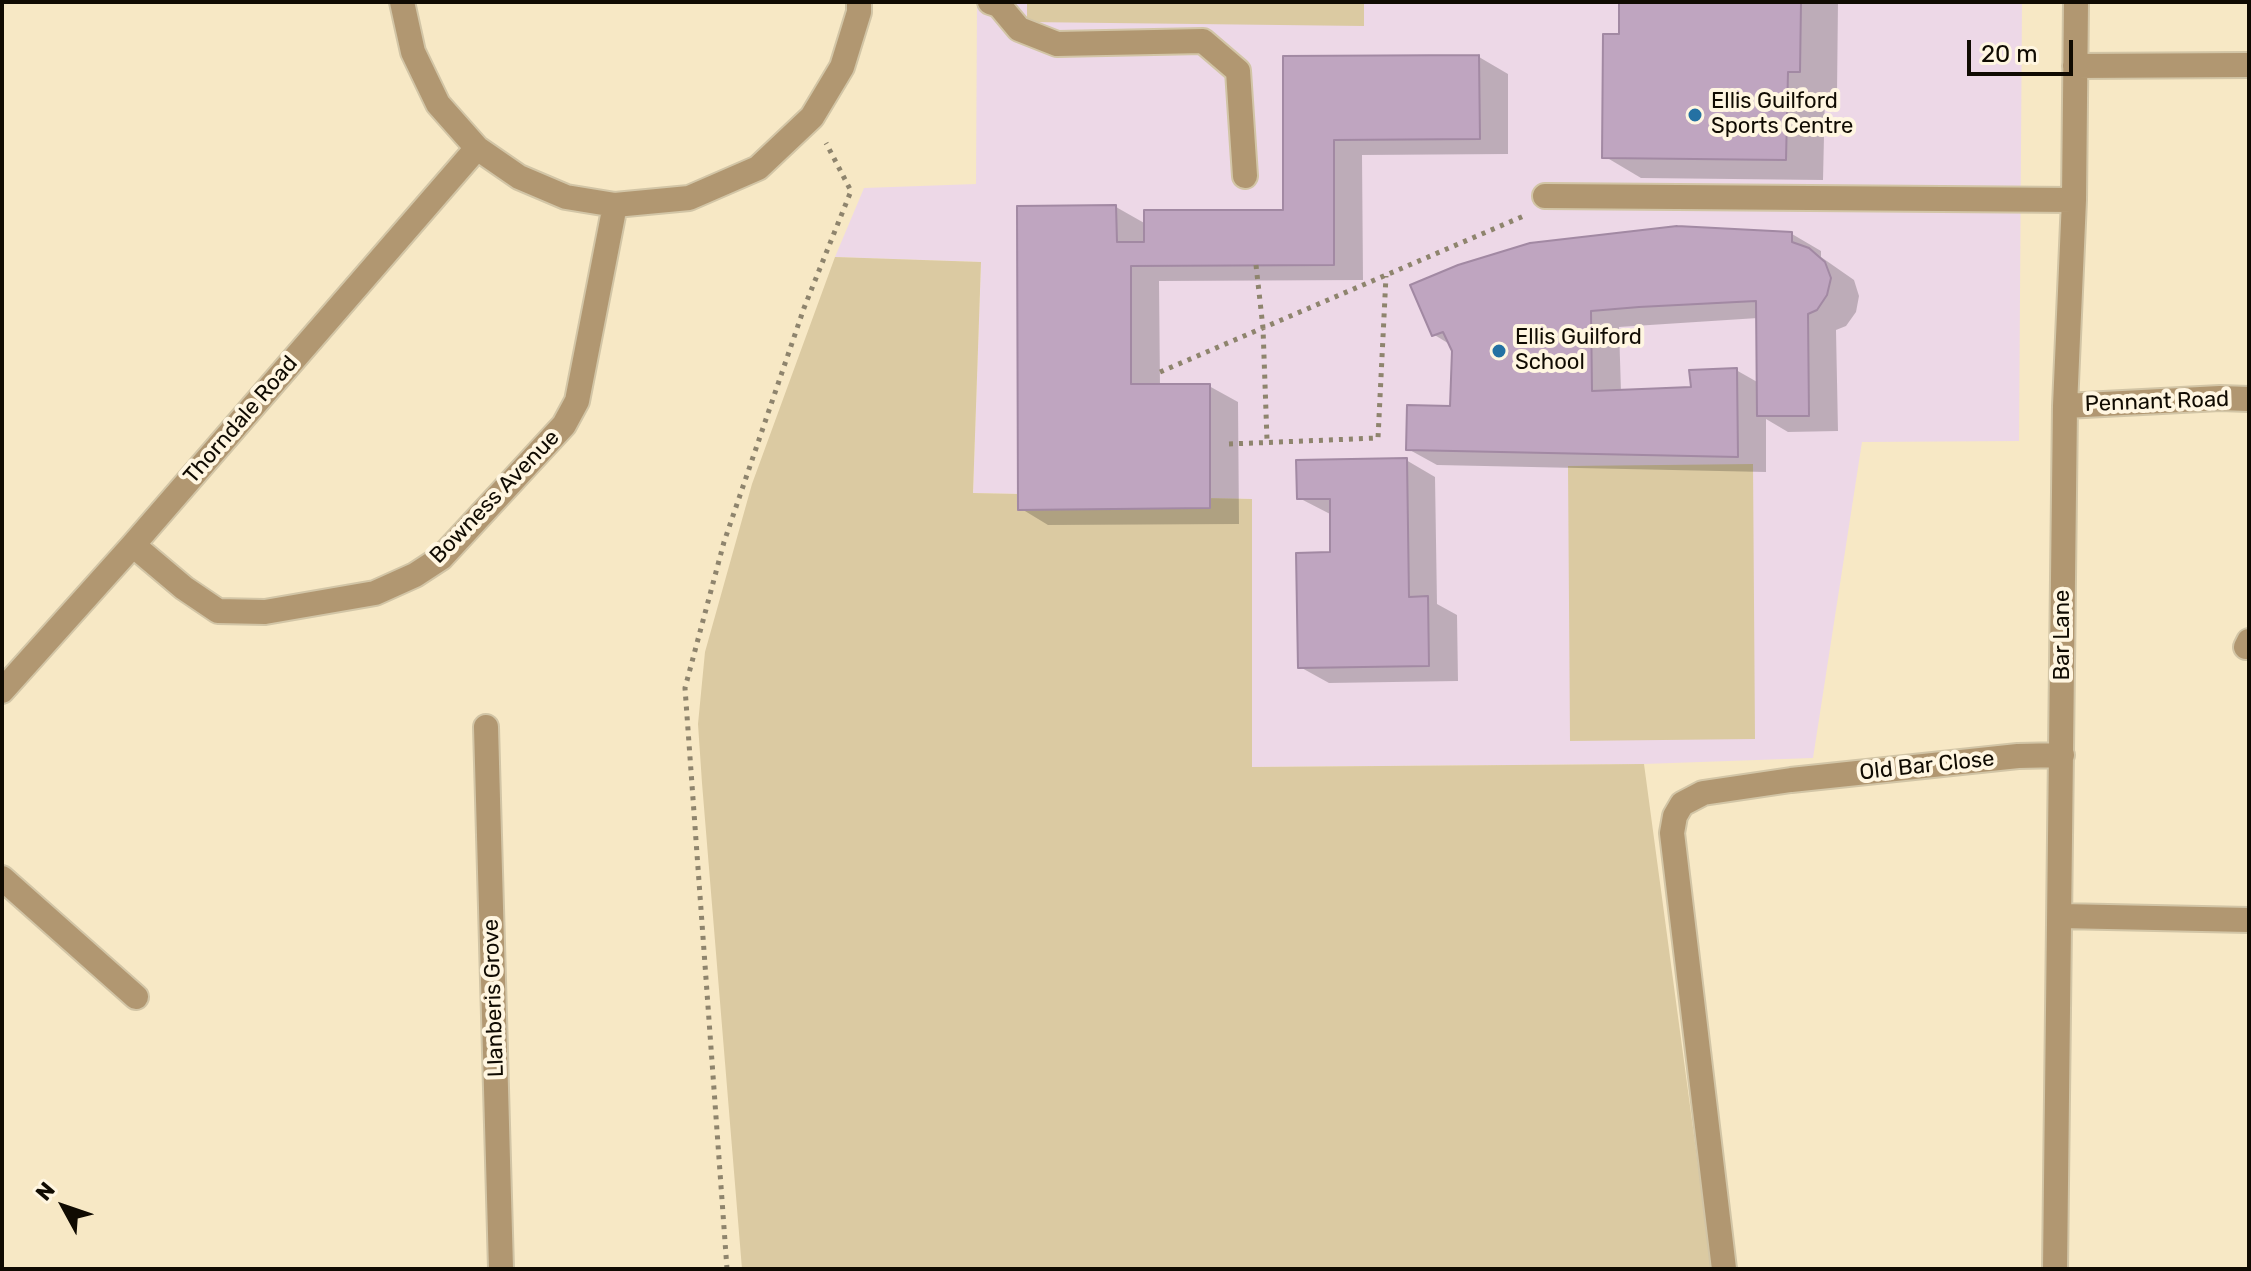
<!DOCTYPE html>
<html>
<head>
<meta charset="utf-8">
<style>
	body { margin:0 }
	#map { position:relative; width:2251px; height:1271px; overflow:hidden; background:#f7e8c5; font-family:Rubik,sans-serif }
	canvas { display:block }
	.frame { position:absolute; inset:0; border:4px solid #100b02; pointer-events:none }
	.north { position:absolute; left:24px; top:1167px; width:80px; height:80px; -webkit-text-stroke:6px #fff6e1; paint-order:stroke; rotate:310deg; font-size:22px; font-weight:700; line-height:32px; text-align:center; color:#100b02 }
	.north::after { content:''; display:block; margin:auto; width:28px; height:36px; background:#100b02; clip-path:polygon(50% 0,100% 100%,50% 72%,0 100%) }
	.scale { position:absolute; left:1967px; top:40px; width:106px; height:36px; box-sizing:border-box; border:4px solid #100b02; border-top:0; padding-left:10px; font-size:24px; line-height:28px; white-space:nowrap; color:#100b02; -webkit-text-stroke:6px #fff6e1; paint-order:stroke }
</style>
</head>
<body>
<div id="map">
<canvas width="2251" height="1271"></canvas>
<div class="frame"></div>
<div class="north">N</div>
<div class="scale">20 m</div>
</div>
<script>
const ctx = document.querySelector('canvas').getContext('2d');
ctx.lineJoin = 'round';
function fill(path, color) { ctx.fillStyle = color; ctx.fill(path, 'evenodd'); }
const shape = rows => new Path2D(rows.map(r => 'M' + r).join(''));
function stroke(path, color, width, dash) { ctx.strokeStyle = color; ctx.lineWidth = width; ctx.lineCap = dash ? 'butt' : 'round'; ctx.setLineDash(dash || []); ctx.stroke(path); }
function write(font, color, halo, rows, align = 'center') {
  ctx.font = font + ' Rubik,sans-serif'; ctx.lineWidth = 8; ctx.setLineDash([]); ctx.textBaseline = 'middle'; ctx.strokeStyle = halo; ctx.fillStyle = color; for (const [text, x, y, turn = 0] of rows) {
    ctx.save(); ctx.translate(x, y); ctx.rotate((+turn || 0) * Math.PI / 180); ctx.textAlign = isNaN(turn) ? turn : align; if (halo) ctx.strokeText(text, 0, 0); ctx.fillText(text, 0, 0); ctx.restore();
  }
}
fill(shape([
	[977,2,2022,2,2019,441,1862,442,1813,758,1644,764,1252,767,1251,499,973,493,981,262,835,257,864,188,976,184]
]), '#edd8e7');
fill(shape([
	[1027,2,1364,2,1364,26,1027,22],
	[835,257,981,262,973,493,1252,499,1252,767,1644,764,1712,1269,742,1269,702,783,698,724,705,652,752,484],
	[1753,464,1755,739,1570,741,1568,466]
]), '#dbcaa2');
fill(shape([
	[1621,2,1838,2,1837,93,1825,93,1823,180,1641,178,1604,156,1621,36],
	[1479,57,1508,74,1508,154,1362,155,1363,280,1159,281,1160,386,1209,386,1238,402,1239,524,1048,525,1020,508,1116,207,1146,224,1285,212,1285,58],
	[1792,234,1821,251,1821,257,1854,280,1859,296,1856,312,1846,326,1836,330,1838,431,1788,432,1766,419,1766,472,1437,465,1408,449,1452,408,1454,351,1451,345,1433,334],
	[1758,318,1759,383,1736,370,1693,389,1621,392,1619,327],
	[1406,460,1435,477,1437,604,1457,615,1458,681,1329,683,1300,667,1332,554,1332,515,1299,498]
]), '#0003');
const building = shape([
	[1619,2,1801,2,1800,72,1788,72,1786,160,1602,158,1603,34,1619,34,1619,2],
	[1479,55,1480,139,1334,140,1334,265,1131,266,1131,384,1210,384,1210,508,1018,510,1017,206,1116,205,1117,242,1144,242,1144,210,1283,210,1283,56,1479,55],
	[1677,226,1792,232,1792,242,1809,248,1825,262,1831,278,1827,295,1817,310,1808,314,1809,416,1757,416,1756,301,1639,307,1591,311,1592,391,1691,387,1689,370,1737,368,1738,457,1406,450,1407,405,1450,406,1452,351,1443,332,1432,336,1410,285,1458,265,1530,243,1677,226],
	[1407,458,1409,597,1428,596,1429,666,1298,668,1296,553,1330,552,1330,499,1297,499,1296,460,1407,458]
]);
fill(building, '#bfa5c0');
stroke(building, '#a289a3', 2);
const minor = shape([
	[402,2,413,52,438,104,477,148,519,177,566,197,615,205,689,198,758,168,812,117,842,67,859,12,859,2],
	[990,2,999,5,1019,29,1057,44,1203,41,1238,71,1245,176],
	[2075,66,2249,65],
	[1545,196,2074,200],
	[2065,406,2220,398,2249,399],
	[133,545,184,588,218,611,265,612,375,593,415,575,441,558,564,425,577,401,615,205],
	[2246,647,2249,641],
	[2,691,133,545,477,148],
	[486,727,501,1269],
	[2,878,136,997],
	[2061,916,2249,920],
	[1724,1269,1672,833,1675,816,1682,804,1703,793,1791,780,2018,756,2062,755],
	[2055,1269,2065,406,2074,200,2076,2]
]);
stroke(minor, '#d2c5a6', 28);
stroke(shape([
	[1256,265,1263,328,1267,440],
	[1160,372,1526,215],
	[1229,444,1378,438,1386,276],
	[727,1269,685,688,724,542,804,308,851,191,826,143]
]), '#8e846d', 5, [4, 6]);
stroke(minor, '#b19771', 24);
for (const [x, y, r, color] of [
	[1695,115,8,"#2471a3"],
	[1499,351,8,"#2471a3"]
]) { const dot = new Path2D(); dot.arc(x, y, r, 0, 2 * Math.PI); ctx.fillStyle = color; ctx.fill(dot); stroke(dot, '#fff6e1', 3); }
write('22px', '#100b02', '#fff6e1', [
	["Ellis Guilford",1711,102],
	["Sports Centre",1711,127],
	["Ellis Guilford",1515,338],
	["School",1515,363]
], 'left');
write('22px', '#100b02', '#fff6e1', [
	["Pennant Road",2157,402,-2],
	["Thorndale Road",241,420,-49],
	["Bowness Avenue",495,497,-46],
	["Bar Lane",2063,635,-90],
	["Old Bar Close",1927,766,-6],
	["Llanberis Grove",494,998,-92]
]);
</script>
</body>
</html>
